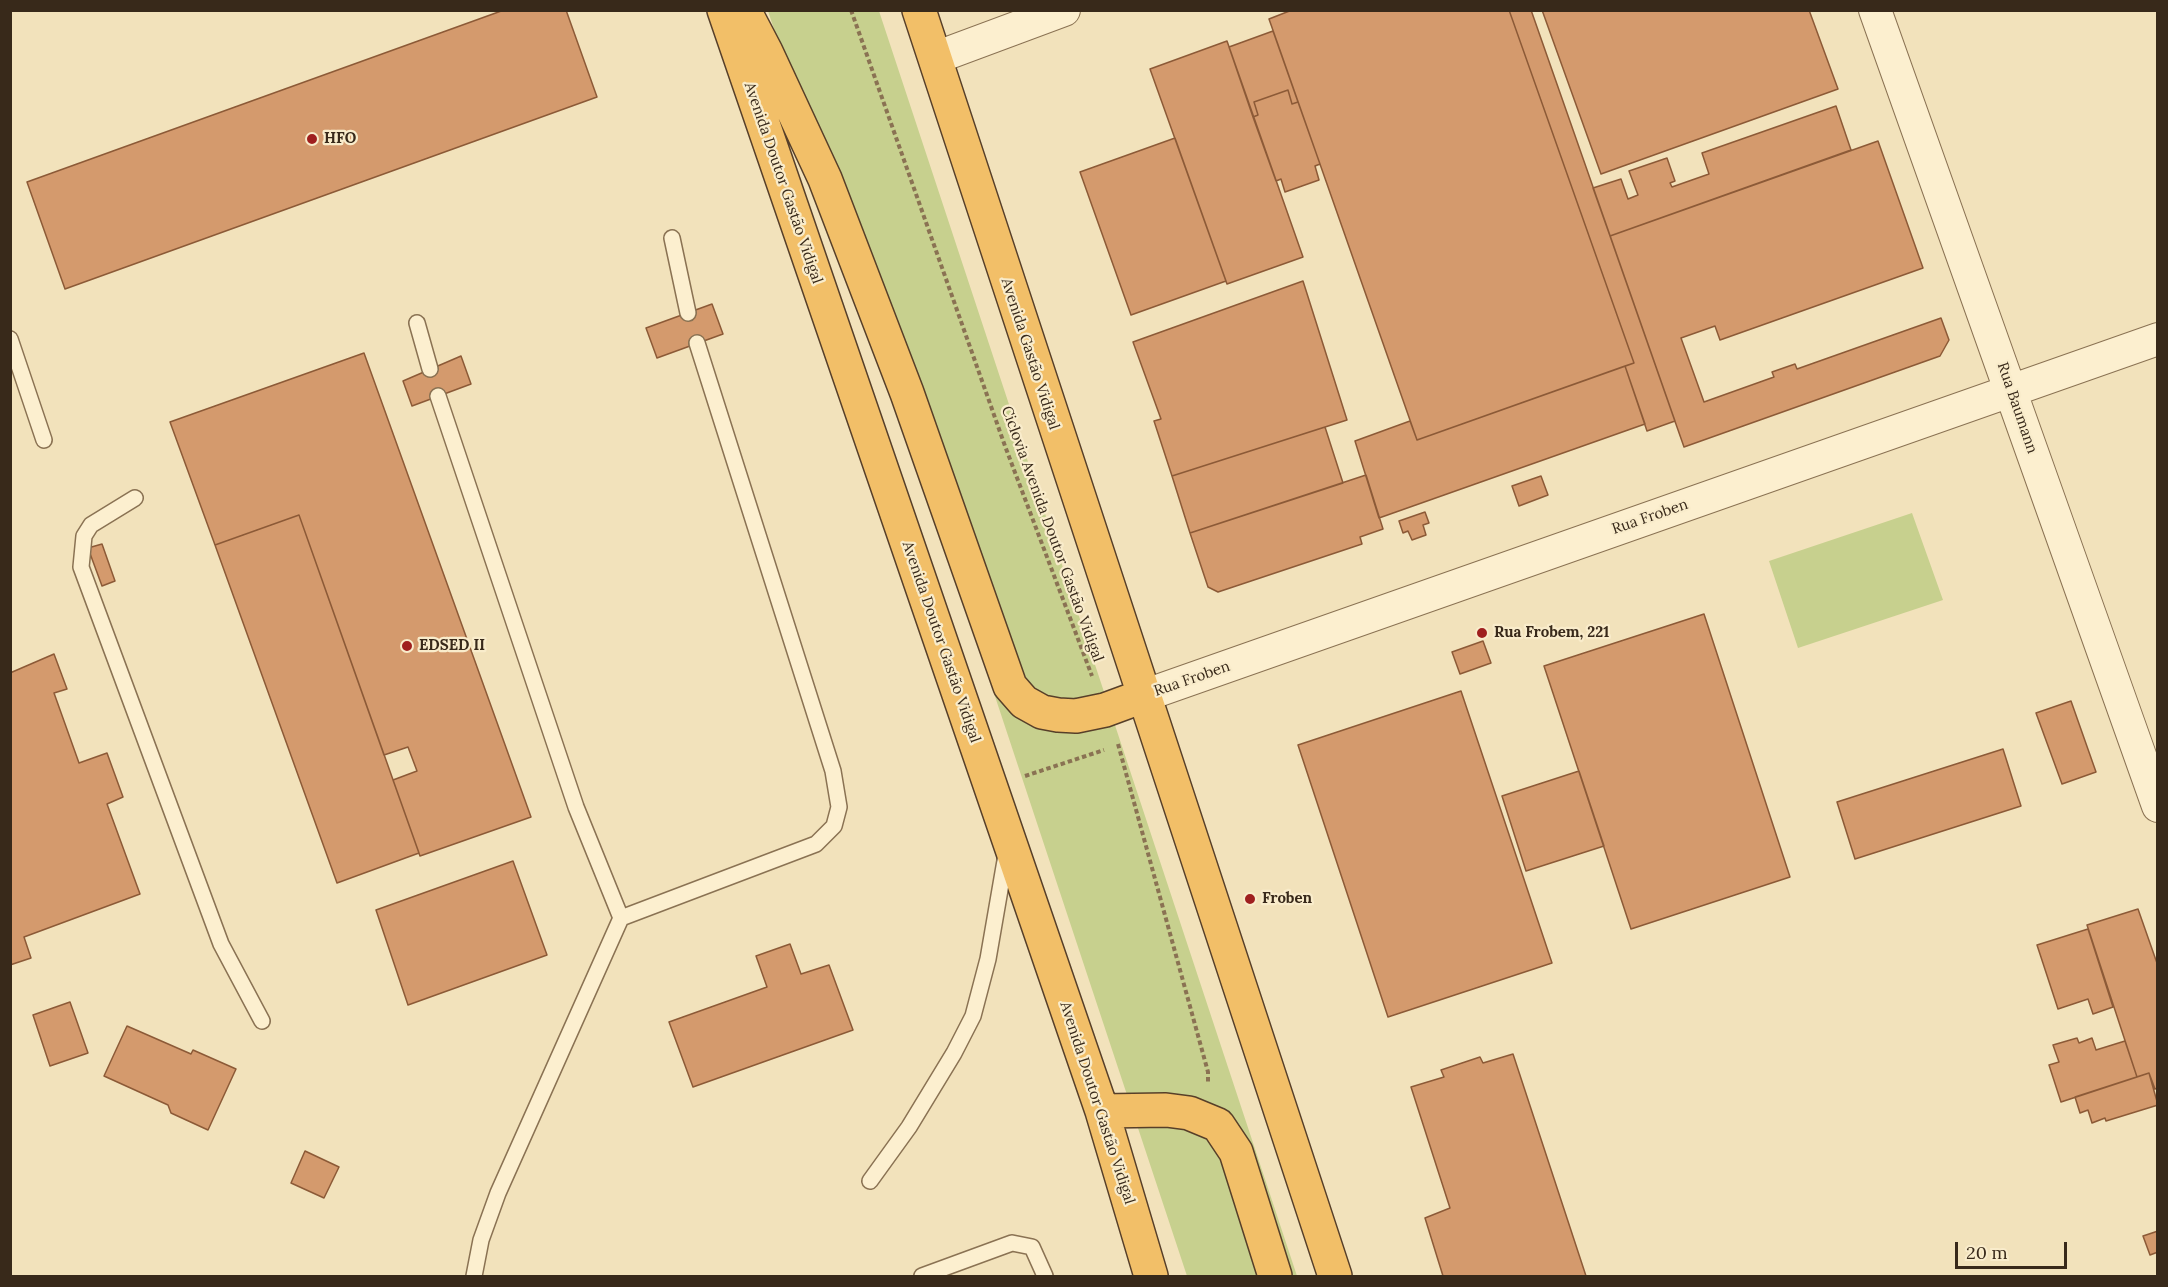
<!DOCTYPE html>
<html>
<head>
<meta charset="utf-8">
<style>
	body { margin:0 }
	#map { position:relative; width:2168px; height:1287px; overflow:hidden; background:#f2e2bb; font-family:Lora,serif }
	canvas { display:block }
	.frame { position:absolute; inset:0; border:12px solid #38291a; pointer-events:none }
	.scale { position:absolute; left:1955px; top:1242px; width:112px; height:27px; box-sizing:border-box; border:3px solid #38291a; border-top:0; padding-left:8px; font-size:18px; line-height:21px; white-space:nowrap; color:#38291a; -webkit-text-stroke:4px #f9eccb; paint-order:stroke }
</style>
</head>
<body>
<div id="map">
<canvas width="2168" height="1287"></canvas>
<div class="frame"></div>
<div class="scale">20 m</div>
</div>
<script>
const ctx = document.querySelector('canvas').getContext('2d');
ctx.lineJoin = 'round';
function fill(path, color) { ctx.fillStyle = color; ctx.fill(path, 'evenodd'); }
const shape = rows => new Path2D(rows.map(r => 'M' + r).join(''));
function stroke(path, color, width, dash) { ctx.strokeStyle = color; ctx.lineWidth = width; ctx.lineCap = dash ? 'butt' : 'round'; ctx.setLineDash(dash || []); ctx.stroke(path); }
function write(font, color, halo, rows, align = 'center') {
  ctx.font = font + ' Lora,serif'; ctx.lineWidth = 4.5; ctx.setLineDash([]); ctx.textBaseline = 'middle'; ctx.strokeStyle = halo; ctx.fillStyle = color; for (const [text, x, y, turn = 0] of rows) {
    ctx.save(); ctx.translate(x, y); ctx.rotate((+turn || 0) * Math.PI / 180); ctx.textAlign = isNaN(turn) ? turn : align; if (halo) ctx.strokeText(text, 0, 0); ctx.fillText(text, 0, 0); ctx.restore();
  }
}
fill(shape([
	[768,11,879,11,1297,1276,1187,1276],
	[1912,513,1943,600,1798,648,1769,561]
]), '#c7d08e');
const building = shape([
	[504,10,566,10,597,97,65,289,27,182,504,10],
	[1292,10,1509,10,1634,363,1417,440,1269,19,1292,10],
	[1509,10,1531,10,1675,421,1647,431,1625,366,1634,363,1509,10],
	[1542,10,1809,10,1838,89,1601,174,1542,10],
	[1273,31,1298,102,1292,104,1288,90,1254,102,1258,115,1253,117,1229,47,1273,31],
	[1227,41,1303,257,1227,284,1150,69,1227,41],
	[1288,90,1292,104,1298,102,1320,164,1315,166,1319,180,1285,192,1281,179,1276,181,1253,117,1258,115,1254,102,1288,90],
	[1836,106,1851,150,1610,236,1593,188,1621,179,1628,199,1638,195,1629,171,1667,158,1675,181,1670,183,1672,187,1709,174,1702,153,1836,106],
	[1175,138,1226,281,1131,315,1080,172,1175,138],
	[1878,141,1923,268,1720,340,1715,326,1681,338,1704,402,1774,377,1772,372,1795,364,1797,369,1941,318,1949,340,1940,356,1684,447,1610,236,1878,141],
	[1303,281,1347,420,1172,476,1154,421,1161,419,1133,342,1303,281],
	[712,304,723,334,657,358,646,328,712,304],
	[364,353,531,817,420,856,393,780,417,771,408,747,384,755,299,515,215,545,170,422,364,353],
	[461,356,471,384,412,406,403,381,461,356],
	[1625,366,1645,424,1379,518,1355,441,1410,421,1417,440,1625,366],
	[1325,427,1343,483,1190,533,1172,476,1325,427],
	[1366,475,1383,529,1360,537,1362,544,1218,592,1208,587,1190,533,1366,475],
	[1541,476,1548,495,1519,506,1512,486,1541,476],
	[1425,512,1429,523,1423,525,1426,535,1412,540,1408,531,1403,533,1399,521,1425,512],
	[299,515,419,853,337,883,215,545,299,515],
	[102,544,115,581,102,586,88,548,102,544],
	[1704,614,1790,877,1631,929,1544,666,1704,614],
	[1483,641,1491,663,1460,674,1452,652,1483,641],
	[54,654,67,689,54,693,79,763,107,753,123,797,107,804,140,894,24,937,31,958,10,965,10,673,54,654],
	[1461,691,1552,963,1388,1017,1298,745,1461,691],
	[2071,701,2096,772,2062,784,2036,713,2071,701],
	[2003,749,2021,806,1855,859,1837,802,2003,749],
	[1579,771,1604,846,1526,871,1502,796,1579,771],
	[513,861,547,955,408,1005,376,910,513,861],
	[2138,909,2158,966,2158,1088,2155,1089,2149,1073,2137,1077,2087,925,2138,909],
	[2088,929,2113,1007,2093,1014,2088,999,2058,1009,2037,945,2088,929],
	[790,944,801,974,829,965,853,1030,693,1087,669,1022,767,987,756,956,790,944],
	[70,1002,88,1053,50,1066,33,1015,70,1002],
	[127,1026,191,1054,193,1050,236,1069,208,1130,171,1113,168,1105,104,1076,127,1026],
	[2077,1038,2079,1043,2092,1038,2096,1050,2125,1041,2137,1077,2061,1102,2049,1065,2059,1062,2053,1045,2077,1038],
	[1513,1054,1586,1276,1443,1276,1425,1218,1450,1208,1411,1087,1444,1077,1441,1070,1480,1057,1483,1063,1513,1054],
	[2149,1073,2158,1105,2106,1121,2105,1118,2092,1123,2088,1110,2080,1113,2075,1097,2149,1073],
	[305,1151,339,1167,324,1198,291,1183,305,1151],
	[2158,1231,2158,1252,2150,1255,2143,1236,2158,1231]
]);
fill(building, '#d49a6d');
stroke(building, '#8c5a37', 1.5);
const service = shape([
	[672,238,688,313],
	[417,323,430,369],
	[10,339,44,440],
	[438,396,576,807,621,918,816,844,834,826,839,807,833,771,697,343],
	[135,498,91,525,84,536,81,567,221,944,262,1021],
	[870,1181,909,1127,954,1053,973,1016,988,959,1006,855],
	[474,1276,481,1240,498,1193,621,918],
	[922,1276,1012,1243,1032,1247,1045,1276]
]);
const minor = shape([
	[1875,10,2158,806],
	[935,58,1064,10],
	[1143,696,2158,339]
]);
const trunk = shape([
	[724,10,1102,1111,1151,1276],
	[744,10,766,52,825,179,907,393,1010,686,1024,702,1042,712,1058,715,1076,716,1105,710,1143,696],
	[919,10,1335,1276],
	[1102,1111,1166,1110,1189,1113,1218,1125,1236,1152,1275,1276]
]);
stroke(service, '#8a7253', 18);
stroke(minor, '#8a7253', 34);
stroke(trunk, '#573f29', 36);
stroke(shape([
	[851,10,1005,446,1092,676],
	[1118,744,1208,1072,1208,1082],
	[1025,776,1104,750]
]), '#8a7253', 4, [4.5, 3]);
stroke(service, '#fcefcf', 15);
stroke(minor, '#fcefcf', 32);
stroke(trunk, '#f2bf68', 33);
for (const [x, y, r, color] of [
	[312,139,6,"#9f1f1e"],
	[1482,633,6,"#9f1f1e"],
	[407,646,6,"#9f1f1e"],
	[1250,899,6,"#9f1f1e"]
]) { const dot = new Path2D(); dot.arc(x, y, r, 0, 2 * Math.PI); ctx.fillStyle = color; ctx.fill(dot); stroke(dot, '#f9eccb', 2); }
write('bold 15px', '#38291a', '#f9eccb', [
	["HFO",324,139],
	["Rua Frobem, 221",1494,633],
	["EDSED II",419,646],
	["Froben",1262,899]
], 'left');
write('15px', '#38291a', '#f9eccb', [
	["Avenida Doutor Gastão Vidigal",783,183,71],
	["Avenida Gastão Vidigal",1030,354,72],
	["Rua Baumann",2017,408,71],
	["Rua Froben",1650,517,-19],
	["Ciclovia Avenida Doutor Gastão Vidigal",1052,534,70],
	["Avenida Doutor Gastão Vidigal",941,642,71],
	["Rua Froben",1192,679,-19],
	["Avenida Doutor Gastão Vidigal",1097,1103,72]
]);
</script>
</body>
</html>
